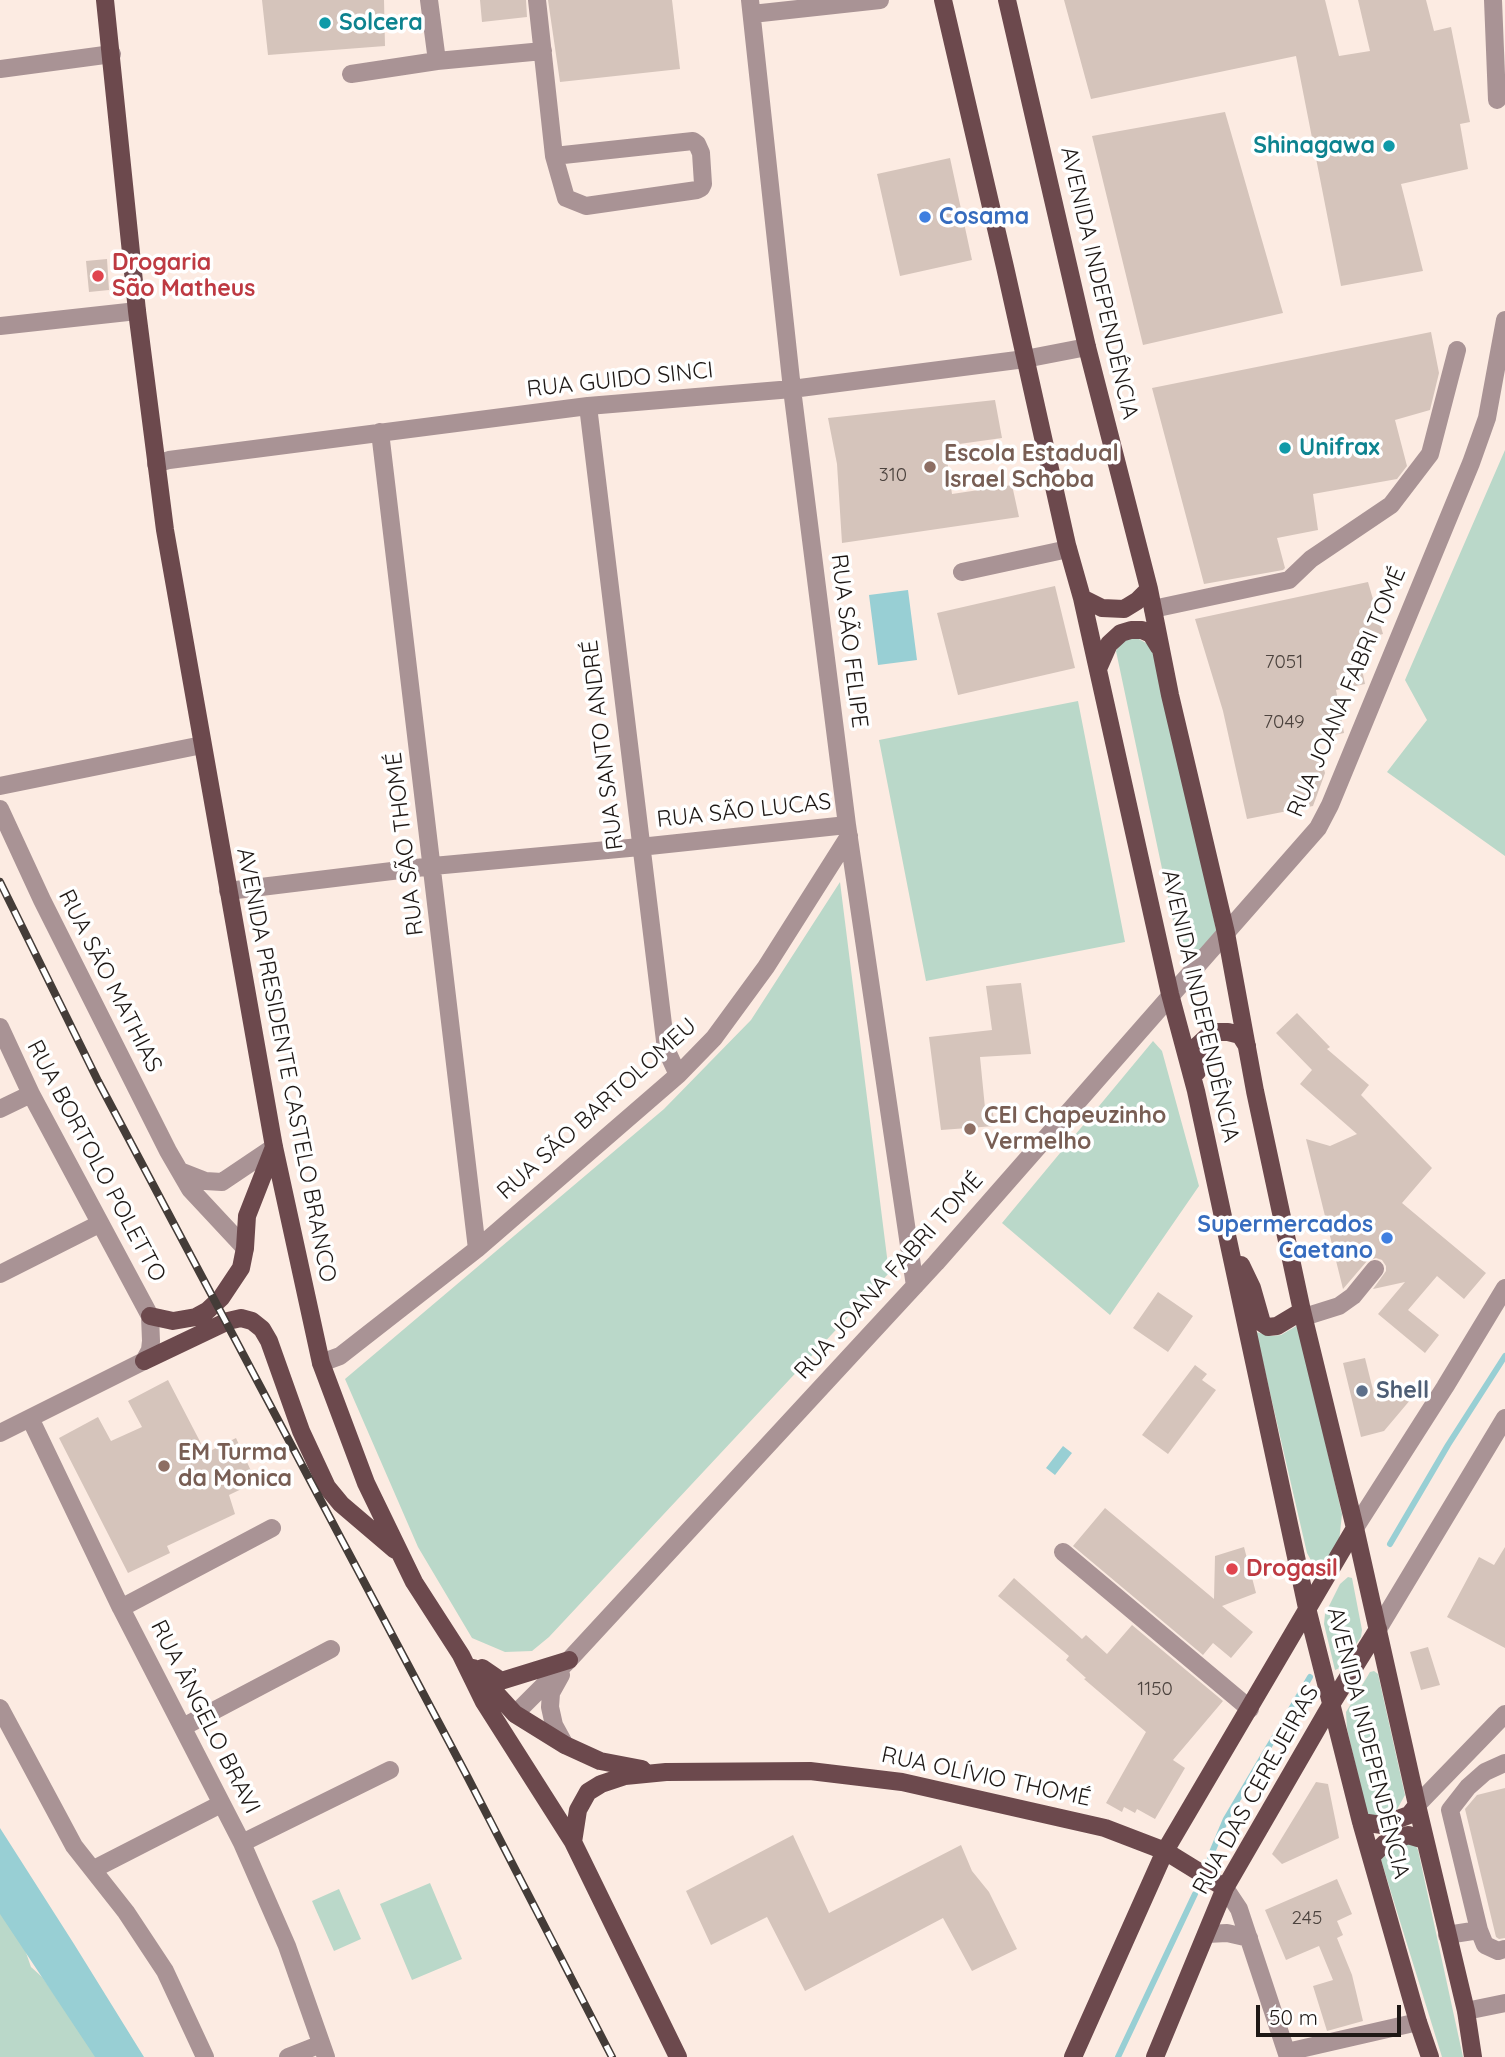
<!DOCTYPE html>
<html>
<head>
<meta charset="utf-8">
<style>
	body { margin:0 }
	#map { position:relative; width:1505px; height:2057px; overflow:hidden; background:#fcebe2; font-family:Quicksand,sans-serif }
	canvas { display:block }
	.scale { position:absolute; left:1256px; top:2005px; width:145px; height:32px; box-sizing:border-box; border:4px solid #1e1815; border-top:0; padding-left:9px; font-size:21px; line-height:24px; white-space:nowrap; color:#1e1815; -webkit-text-stroke:5px #fff; paint-order:stroke }
</style>
</head>
<body>
<div id="map">
<canvas width="1505" height="2057"></canvas>
<div class="scale">50 m</div>
</div>
<script>
const ctx = document.querySelector('canvas').getContext('2d');
ctx.lineJoin = 'round';
function fill(path, color) { ctx.fillStyle = color; ctx.fill(path, 'evenodd'); }
const shape = rows => new Path2D(rows.map(r => 'M' + r).join(''));
function stroke(path, color, width, dash) { ctx.strokeStyle = color; ctx.lineWidth = width; ctx.lineCap = dash ? 'butt' : 'round'; ctx.setLineDash(dash || []); ctx.stroke(path); }
function write(font, color, halo, rows, align = 'center') {
  ctx.font = font + ' Quicksand,sans-serif'; ctx.lineWidth = 7; ctx.setLineDash([]); ctx.textBaseline = 'middle'; ctx.strokeStyle = halo; ctx.fillStyle = color; for (const [text, x, y, turn = 0] of rows) {
    ctx.save(); ctx.translate(x, y); ctx.rotate((+turn || 0) * Math.PI / 180); ctx.textAlign = isNaN(turn) ? turn : align; if (halo) ctx.strokeText(text, 0, 0); ctx.fillText(text, 0, 0); ctx.restore();
  }
}
fill(shape([
	[1505,450,1505,856,1387,772,1427,720,1405,680],
	[1137,638,1155,648,1217,934,1196,954,1187,950,1175,930,1116,651,1123,639],
	[1078,701,1125,942,926,981,879,740],
	[840,882,889,1273,549,1637,532,1651,505,1652,472,1638,418,1547,345,1379,664,1109,751,1020],
	[1153,1041,1162,1051,1199,1186,1110,1315,1002,1223],
	[1298,1325,1342,1514,1339,1542,1326,1564,1318,1565,1313,1564,1307,1553,1256,1332,1272,1336,1281,1335],
	[1348,1577,1352,1578,1362,1630,1361,1637,1340,1668,1335,1670,1324,1624,1325,1614,1340,1584],
	[1374,1671,1378,1674,1405,1795,1395,1813,1378,1820,1367,1814,1347,1729,1346,1712,1370,1672],
	[1400,1842,1415,1844,1418,1850,1463,2057,1442,2057,1381,1860,1383,1852],
	[0,1878,31,1967,42,1977,99,2057,0,2057],
	[430,1883,462,1959,412,1980,380,1904],
	[339,1889,361,1939,334,1951,312,1901]
]), '#bad8c9');
fill(shape([
	[908,590,917,660,878,665,869,595],
	[1063,1446,1072,1453,1055,1475,1046,1468],
	[0,1828,74,1944,144,2057,95,2057,0,1914]
]), '#98cfd4');
stroke(shape([
	[1390,1544,1448,1445,1505,1356],
	[1210,1857,1226,1819,1310,1677],
	[1118,2057,1195,1894]
]), '#98cfd4', 6);
fill(shape([
	[262,0,384,0,385,46,268,55],
	[480,0,526,0,527,17,482,22],
	[548,0,672,0,680,69,560,82],
	[1064,0,1325,0,1339,56,1370,51,1358,0,1426,0,1434,31,1451,27,1470,122,1460,124,1468,169,1401,184,1423,271,1341,286,1296,56,1091,99],
	[1225,112,1283,313,1143,345,1092,136],
	[950,158,972,260,900,276,877,174],
	[107,259,109,290,89,292,86,261],
	[1431,332,1439,373,1430,410,1395,420,1407,466,1397,479,1313,494,1318,530,1277,538,1285,568,1283,570,1204,584,1152,388],
	[995,400,1002,438,945,446,952,494,1012,485,1019,517,842,543,837,464,828,418],
	[1368,582,1383,634,1356,641,1365,684,1336,690,1344,733,1316,739,1325,773,1313,806,1247,819,1223,711,1195,619],
	[1055,586,1075,668,958,695,937,613],
	[1021,983,1031,1054,980,1057,985,1108,992,1107,995,1126,941,1130,929,1037,992,1030,986,986],
	[1297,1013,1330,1047,1327,1049,1369,1085,1361,1095,1432,1168,1402,1203,1486,1273,1464,1299,1437,1276,1408,1310,1439,1335,1425,1353,1378,1314,1405,1282,1373,1289,1386,1271,1386,1266,1382,1260,1376,1258,1367,1261,1343,1289,1306,1139,1330,1146,1357,1134,1300,1084,1312,1070,1276,1033],
	[1158,1292,1193,1316,1168,1352,1133,1328],
	[1365,1358,1376,1402,1391,1384,1411,1399,1384,1431,1361,1437,1343,1363],
	[1195,1365,1207,1374,1202,1380,1216,1390,1168,1454,1142,1435],
	[168,1380,206,1453,236,1438,256,1482,229,1495,235,1514,167,1546,170,1553,128,1573,59,1438,98,1417,111,1441,142,1427,128,1401],
	[1105,1508,1214,1599,1215,1556,1244,1547,1256,1593,1222,1606,1253,1632,1231,1658,1213,1643,1203,1655,1073,1546],
	[1505,1547,1505,1648,1447,1617,1479,1557,1494,1565],
	[1014,1578,1082,1639,1086,1635,1107,1654,1132,1625,1223,1701,1173,1760,1185,1768,1155,1819,1137,1809,1135,1813,1124,1807,1122,1812,1106,1803,1146,1732,1084,1679,1086,1678,1066,1660,1069,1656,998,1596],
	[1428,1647,1440,1685,1421,1690,1410,1652],
	[1316,1782,1328,1784,1339,1838,1282,1864,1272,1854],
	[1505,1788,1505,1938,1499,1939,1496,1937,1465,1809,1477,1795],
	[793,1835,829,1913,961,1845,972,1871,989,1892,1017,1949,972,1971,943,1918,805,1991,767,1917,711,1945,686,1891],
	[1337,1879,1352,1914,1337,1921,1343,1935,1337,1938,1352,1975,1363,2021,1327,2031,1313,1986,1333,1980,1319,1946,1286,1960,1265,1910]
]), '#d5c4bb');
stroke(shape([
	[429,0,437,61],
	[537,0,554,156,566,198,586,206,697,190,701,188,703,184,701,153,697,144,693,141,554,156],
	[750,0,792,389,847,825,915,1286],
	[1493,0,1497,100],
	[752,14,880,0],
	[0,69,112,54],
	[351,74,437,61,543,51],
	[0,326,137,311],
	[588,406,666,1049,678,1075],
	[380,432,477,1249],
	[156,464,169,460,588,406,792,389,1025,359,1087,347],
	[962,572,1068,549],
	[1153,609,1289,580,1311,559,1391,505,1430,454,1457,350],
	[0,786,202,745],
	[0,809,42,900,168,1151,190,1189,245,1248],
	[228,891,433,866,640,847,847,825],
	[0,1027,31,1094,150,1316,151,1341,150,1350,144,1361,0,1433],
	[0,1109,31,1094],
	[182,1172,205,1181,222,1182,274,1147],
	[0,1274,99,1224],
	[1304,1317,1339,1306,1353,1296,1375,1269],
	[321,1363,340,1356,477,1249,678,1075,714,1038,766,967,849,836],
	[30,1418,121,1608,242,1843,287,1946,326,2057],
	[1355,1528,1445,1387,1505,1288],
	[1063,1552,1250,1709],
	[121,1608,272,1528],
	[1378,1629,1505,1418],
	[561,1675,551,1693,550,1707,554,1725,565,1745],
	[0,1708,74,1846,126,1912,165,1971,205,2057],
	[515,1714,569,1660,936,1263,1318,828,1330,805,1471,463,1487,418,1505,320],
	[183,1727,331,1649],
	[1505,1763,1485,1772,1468,1787,1450,1810,1479,1930,1485,1945,1498,1951,1505,1949],
	[1417,1805,1505,1714],
	[242,1843,390,1770],
	[94,1869,221,1804],
	[1225,1888,1239,1909,1288,2057],
	[1207,1934,1227,1933,1249,1938],
	[1447,1935,1479,1930],
	[1466,2011,1505,2003],
	[1287,2052,1418,2022],
	[288,2057,321,2044]
]), '#a99395', 18);
stroke(shape([
	[105,0,137,311,165,530,274,1147,321,1363,366,1483,414,1582,461,1655,484,1702,573,1842,678,2057],
	[943,0,1005,267,1067,545,1082,598,1170,994,1196,1091,1307,1608,1361,1822,1418,2022,1430,2057],
	[1007,0,1087,347,1149,589,1170,695,1226,933,1255,1091,1302,1311,1355,1528,1417,1805,1466,2011,1473,2057],
	[1082,598,1102,608,1124,609,1137,601,1149,589],
	[1098,669,1109,644,1121,633,1131,630,1142,630,1151,634,1159,647],
	[1197,1072,1198,1045,1212,1032,1228,1032,1240,1035,1247,1046],
	[1241,1265,1252,1288,1262,1323,1268,1327,1277,1326,1302,1311],
	[150,1316,173,1321,196,1317,207,1311,221,1298,241,1268,245,1248,247,1216,274,1147],
	[144,1361,228,1321,241,1318,252,1321,262,1329,269,1341,301,1431,327,1487,341,1504,395,1550],
	[473,1668,515,1714,565,1745,600,1761,642,1769],
	[482,1668,501,1681,569,1660],
	[1361,1822,1382,1825,1409,1815,1417,1805],
	[573,1842,578,1810,588,1792,601,1784,625,1776,666,1772,810,1771,902,1782,1105,1828,1165,1851,1225,1888],
	[1371,1857,1384,1844,1408,1835,1425,1840],
	[1073,2057,1165,1851,1355,1528],
	[1155,2057,1225,1888,1332,1703,1378,1629]
]), '#6c494d', 18);
const rail = shape([
	[0,882,98,1081,466,1774,612,2057]
]);
stroke(rail, '#443c38', 8);
stroke(rail, '#fff', 5, [16]);
for (const [x, y, r, color] of [
	[325,23,7,"#0f9aa8"],
	[1389,146,7,"#0f9aa8"],
	[925,217,7,"#3f7fe0"],
	[98,276,7,"#e0444e"],
	[1285,448,7,"#0f9aa8"],
	[930,467,7,"#8d6e63"],
	[970,1129,7,"#8d6e63"],
	[1387,1238,7,"#3f7fe0"],
	[1362,1391,7,"#5c6f8a"],
	[164,1466,7,"#8d6e63"],
	[1232,1569,7,"#e0444e"]
]) { const dot = new Path2D(); dot.arc(x, y, r, 0, 2 * Math.PI); ctx.fillStyle = color; ctx.fill(dot); stroke(dot, '#fff', 2.5); }
write('19px', '#4c433e', null, [
	["310",893,475],
	["7051",1284,662],
	["7049",1284,722],
	["1150",1155,1689],
	["245",1307,1918]
]);
write('bold 23px', '#0d838f', '#fff', [
	["Solcera",339,23],
	["Shinagawa",1375,146,"right"],
	["Unifrax",1299,448]
], 'left');
write('bold 23px', '#366cbe', '#fff', [
	["Cosama",939,217],
	["Supermercados",1373,1225,"right"],
	["Caetano",1373,1251,"right"]
], 'left');
write('bold 23px', '#be3a42', '#fff', [
	["Drogaria",112,263],
	["São Matheus",112,289],
	["Drogasil",1246,1569]
], 'left');
write('23px', '#1e1815', '#fff', [
	["AVENIDA INDEPENDÊNCIA",1099,283,77],
	["RUA GUIDO SINCI",620,380,-6],
	["RUA SÃO FELIPE",849,641,83],
	["RUA JOANA FABRI TOMÉ",1347,692,-67],
	["RUA SANTO ANDRÉ",603,745,-97],
	["RUA SÃO LUCAS",744,811,-6],
	["RUA SÃO THOMÉ",405,844,-97],
	["RUA SÃO MATHIAS",110,981,63],
	["AVENIDA INDEPENDÊNCIA",1200,1006,77],
	["AVENIDA PRESIDENTE CASTELO BRANCO",286,1065,79],
	["RUA SÃO BARTOLOMEU",597,1109,-42],
	["RUA BORTOLO POLETTO",96,1161,62],
	["RUA JOANA FABRI TOMÉ",889,1276,-48],
	["RUA ÂNGELO BRAVI",205,1717,63],
	["AVENIDA INDEPENDÊNCIA",1368,1743,76],
	["RUA OLÍVIO THOMÉ",986,1777,12],
	["RUA DAS CEREJEIRAS",1256,1790,-61]
]);
write('bold 23px', '#785e54', '#fff', [
	["Escola Estadual",944,454],
	["Israel Schoba",944,480],
	["CEI Chapeuzinho",984,1116],
	["Vermelho",984,1142],
	["EM Turma",178,1453],
	["da Monica",178,1479]
], 'left');
write('bold 23px', '#4e5e75', '#fff', [
	["Shell",1376,1391]
], 'left');
</script>
</body>
</html>
